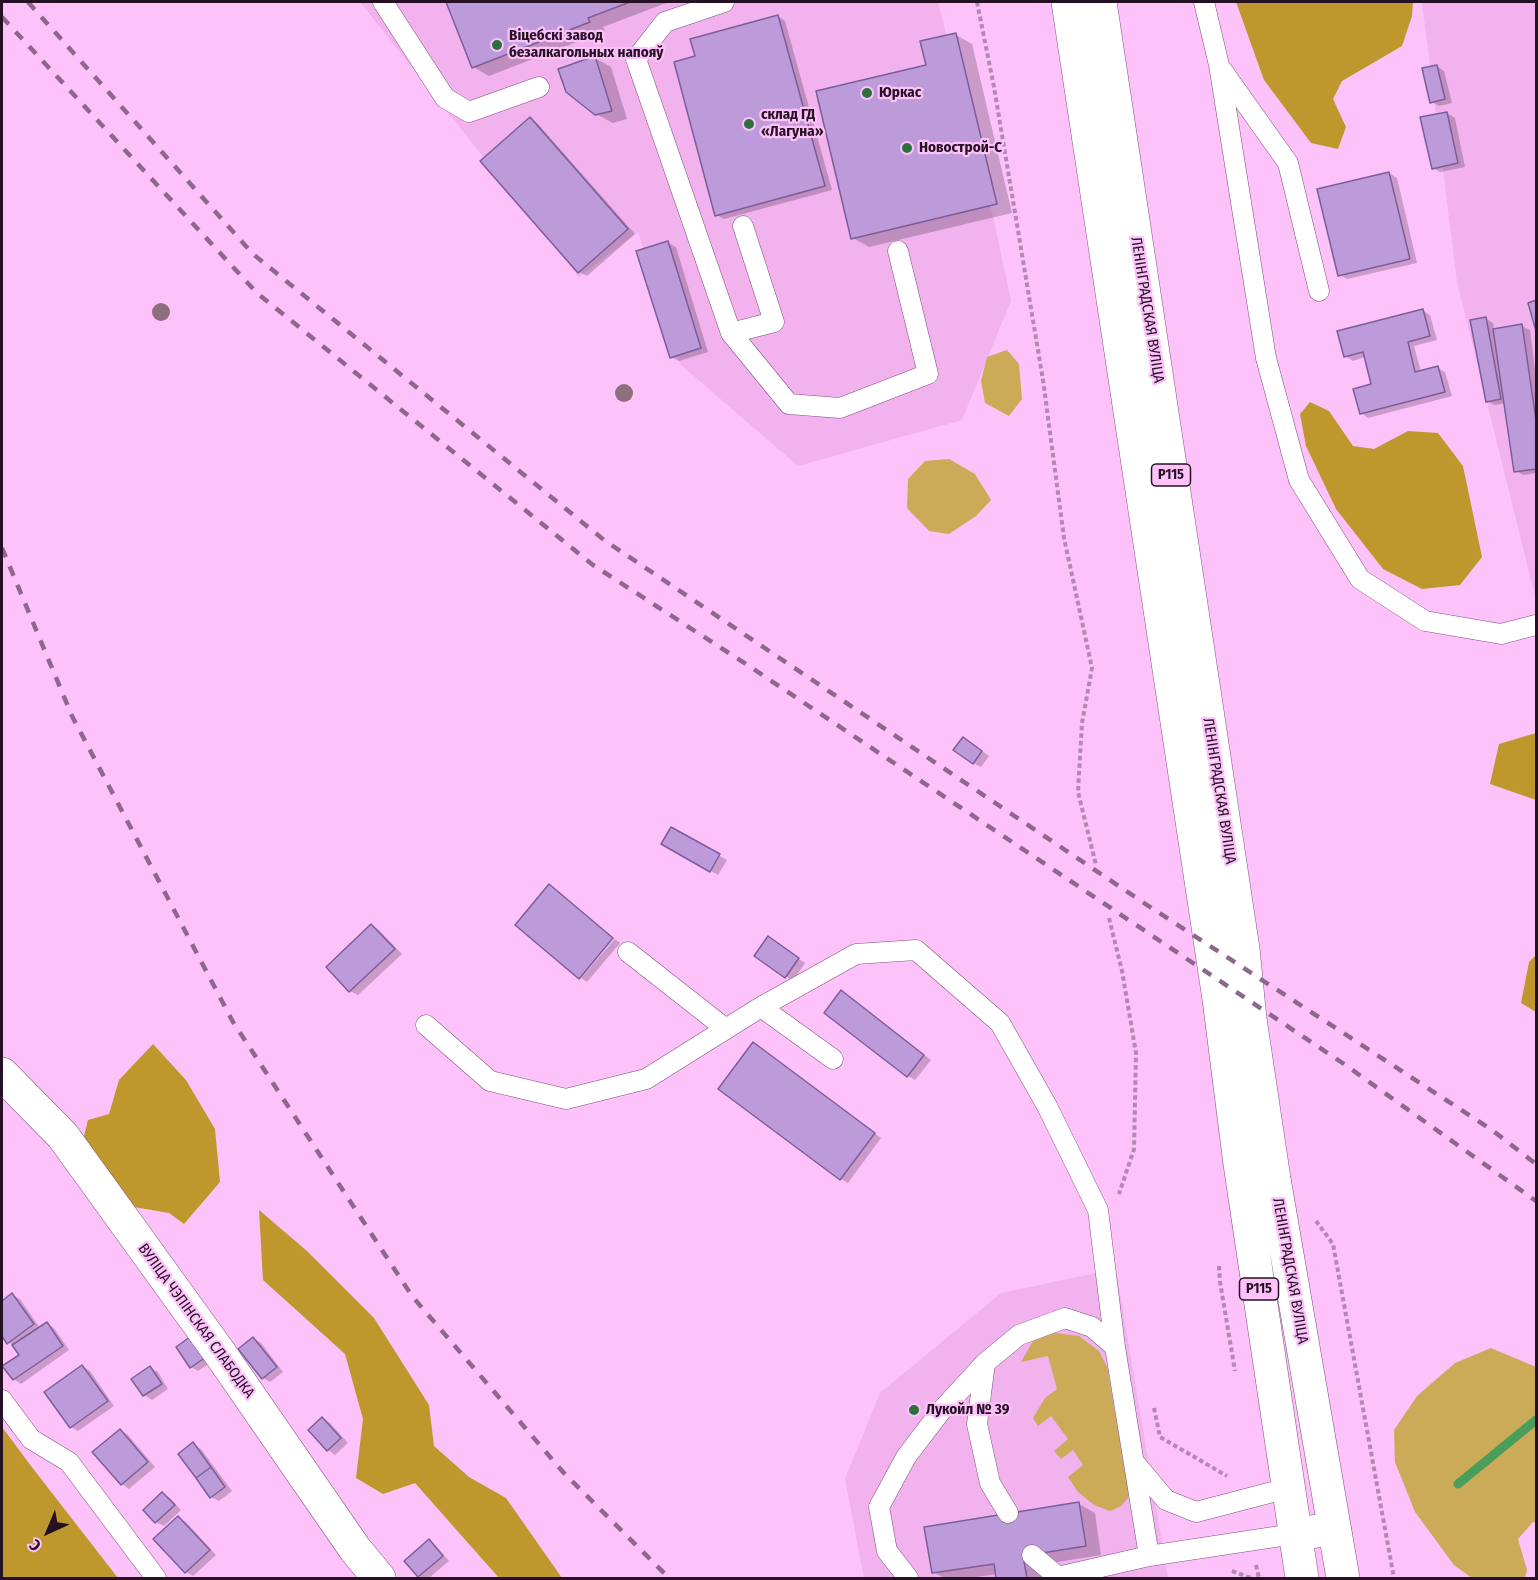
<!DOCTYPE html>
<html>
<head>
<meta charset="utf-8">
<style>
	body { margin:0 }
	#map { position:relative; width:1538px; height:1580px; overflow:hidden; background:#fdc2fa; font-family:"Fira Sans Condensed",sans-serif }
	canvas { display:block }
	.frame { position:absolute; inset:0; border:3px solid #251024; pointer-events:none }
	.north { position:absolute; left:18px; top:1502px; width:60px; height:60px; -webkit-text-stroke:4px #fdc2fa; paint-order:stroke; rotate:224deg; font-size:16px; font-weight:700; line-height:24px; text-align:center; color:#251024 }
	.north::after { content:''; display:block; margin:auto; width:21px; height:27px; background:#251024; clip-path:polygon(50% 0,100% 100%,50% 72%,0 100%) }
</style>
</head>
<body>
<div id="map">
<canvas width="1538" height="1580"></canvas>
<div class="frame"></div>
<div class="north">С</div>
</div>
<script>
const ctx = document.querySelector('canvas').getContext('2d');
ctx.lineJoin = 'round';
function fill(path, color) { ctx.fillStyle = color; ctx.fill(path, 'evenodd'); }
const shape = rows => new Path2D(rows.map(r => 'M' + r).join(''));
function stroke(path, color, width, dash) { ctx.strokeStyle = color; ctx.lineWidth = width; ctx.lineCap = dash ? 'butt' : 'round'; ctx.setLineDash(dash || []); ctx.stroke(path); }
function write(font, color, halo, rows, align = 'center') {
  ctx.font = font + ' "Fira Sans Condensed",sans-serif'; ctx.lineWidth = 4.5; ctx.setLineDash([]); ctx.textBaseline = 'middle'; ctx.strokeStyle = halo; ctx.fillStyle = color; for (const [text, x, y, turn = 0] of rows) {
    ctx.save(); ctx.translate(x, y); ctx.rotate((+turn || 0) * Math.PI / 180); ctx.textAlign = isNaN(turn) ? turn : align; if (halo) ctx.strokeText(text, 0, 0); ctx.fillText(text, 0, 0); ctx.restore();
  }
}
fill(shape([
	[360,2,938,2,992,212,1011,301,962,420,798,466,680,364,638,232,579,277],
	[1422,2,1536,2,1536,600,1457,282],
	[1116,1269,1168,1578,864,1578,845,1479,880,1393,1001,1293]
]), '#f1b2ee');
fill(shape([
	[1007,350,1019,364,1022,399,1009,416,985,403,981,381,987,357],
	[949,459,975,474,991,500,976,516,949,534,929,531,907,508,908,479,925,461],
	[1055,1333,1079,1336,1099,1351,1107,1367,1128,1489,1128,1498,1121,1506,1110,1511,1094,1505,1078,1492,1068,1477,1083,1465,1073,1450,1061,1459,1054,1451,1068,1439,1051,1416,1038,1426,1033,1418,1045,1398,1057,1389,1048,1356,1021,1362,1033,1341],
	[1491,1348,1536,1367,1536,1522,1533,1522,1518,1539,1527,1570,1525,1578,1472,1578,1454,1565,1415,1512,1395,1462,1394,1430,1417,1396,1455,1363]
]), '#cbab57');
fill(shape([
	[1236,2,1413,2,1412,16,1402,46,1342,81,1333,99,1346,127,1338,149,1311,143,1264,80],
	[1310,402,1329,411,1353,446,1374,449,1408,431,1438,433,1463,466,1482,557,1460,585,1422,589,1383,569,1336,509,1306,446,1300,414],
	[1536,733,1536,800,1490,784,1499,744],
	[1536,955,1536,1012,1521,1003,1529,962],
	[153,1044,186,1080,215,1129,220,1182,184,1224,169,1213,134,1207,81,1148,88,1120,109,1114,119,1080],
	[259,1210,307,1251,374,1318,429,1405,434,1446,469,1477,506,1498,562,1578,499,1578,415,1483,383,1494,356,1478,363,1419,345,1354,263,1280],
	[2,1427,31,1466,118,1578,2,1578]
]), '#be982c');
fill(shape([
	[448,2,669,2,603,27,605,31,489,76,473,67],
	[778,16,785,21,832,190,724,219,717,215],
	[956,35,972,44,1012,213,869,247,853,238,927,66],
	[595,58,611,67,627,119,613,123,596,114],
	[1437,66,1444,71,1452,103,1439,106,1432,102],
	[1447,113,1455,118,1465,167,1440,172,1433,168],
	[530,119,537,123,635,234,587,276,579,272],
	[1389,173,1397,178,1417,263,1347,279,1340,275],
	[668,243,676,247,708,352,679,361,671,357],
	[1422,310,1430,315,1437,340,1414,346,1421,372,1437,368,1445,372,1452,396,1368,418,1361,413,1373,386,1365,357,1353,361,1345,356],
	[1485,318,1493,323,1494,330,1522,326,1530,330,1536,377,1536,473,1523,475,1516,471,1506,403,1495,405,1487,401],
	[971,743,989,756,981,767,973,763],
	[671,829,727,860,718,875,663,844],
	[550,886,612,937,579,977],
	[372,925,379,930,402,954,358,995,350,991],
	[615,939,620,943,587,982,581,978],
	[776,943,805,963,793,981,756,956],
	[842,992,931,1060,915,1080,908,1076],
	[761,1049,881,1138,848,1183,841,1179],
	[12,1295,20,1299,40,1328,47,1324,54,1328,69,1350,21,1384,14,1379,21,1355,2,1334,2,1302],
	[254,1339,261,1343,283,1372,270,1382,263,1378],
	[178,1347,215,1360,198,1371,191,1367],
	[82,1366,90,1371,114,1406,78,1431,71,1427],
	[150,1368,158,1372,168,1389,152,1400,144,1395,133,1379],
	[323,1418,330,1423,348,1443,335,1455,328,1450],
	[120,1430,128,1435,155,1467,129,1489,122,1484],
	[193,1444,201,1449,232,1491,219,1501,211,1497],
	[162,1494,170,1498,181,1510,164,1526,156,1522],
	[1079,1504,1095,1513,1101,1555,1039,1565,1041,1578,997,1578,997,1574,970,1578,944,1578,933,1572],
	[178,1518,186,1522,216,1555,193,1576,186,1572],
	[429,1541,436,1546,449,1561,429,1578,423,1578,419,1576]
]), '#0003');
stroke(shape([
	[1458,1484,1536,1420]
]), '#4a9e5b', 9);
const building = shape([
	[446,2,630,2,588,18,590,22,472,68,446,2],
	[778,15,825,186,715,216,674,62,695,56,690,39,778,15],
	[956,33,997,204,851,239,816,91,926,65,920,41,956,33],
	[595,56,612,111,595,115,566,92,558,69,595,56],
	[1437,65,1445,99,1430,103,1422,68,1437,65],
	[1447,112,1458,163,1432,169,1420,117,1447,112],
	[530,117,628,229,578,273,480,161,530,117],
	[1389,172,1410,259,1338,276,1317,189,1389,172],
	[668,241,701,348,670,358,636,251,668,241],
	[1536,300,1536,331,1528,303,1536,300],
	[1423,309,1430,336,1408,342,1415,372,1438,366,1445,392,1360,414,1353,389,1371,384,1363,352,1344,357,1337,331,1423,309],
	[1486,317,1501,399,1486,402,1470,320,1486,317],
	[1522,324,1536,420,1536,469,1514,472,1493,329,1522,324],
	[963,737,982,751,973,764,953,750,963,737],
	[671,827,720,854,710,872,661,844,671,827],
	[549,884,613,938,579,979,515,925,549,884],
	[371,924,395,949,349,992,326,967,371,924],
	[768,936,799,958,785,978,754,956,768,936],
	[841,990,924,1055,907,1077,824,1013,841,990],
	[753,1042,875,1133,840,1180,718,1089,753,1042],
	[12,1293,34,1324,7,1344,2,1336,2,1301,12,1293],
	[47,1322,63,1346,13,1380,2,1366,19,1355,12,1345,47,1322],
	[194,1334,209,1355,190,1368,176,1347,194,1334],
	[253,1337,277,1367,262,1379,238,1349,253,1337],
	[82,1365,108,1401,70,1428,44,1392,82,1365],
	[150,1366,162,1384,143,1396,131,1379,150,1366],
	[322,1417,341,1438,327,1451,308,1430,322,1417],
	[120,1429,148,1462,121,1485,92,1452,120,1429],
	[193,1442,211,1467,196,1478,178,1454,193,1442],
	[211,1467,225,1487,210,1498,196,1478,211,1467],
	[162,1492,175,1505,155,1523,143,1510,162,1492],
	[1079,1502,1086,1546,1023,1556,1027,1578,996,1578,994,1564,932,1573,924,1527,1079,1502],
	[178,1516,210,1550,185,1573,153,1539,178,1516],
	[429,1539,443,1556,418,1577,404,1561,429,1539]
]);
fill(building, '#bd9bdb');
stroke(building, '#7d5d99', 1.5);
const lane = shape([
	[383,2,445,98,469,112,539,87],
	[724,2,665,22,636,59,731,333,789,404,840,408,928,374,898,251],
	[1204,2,1219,65,1266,358,1299,480,1360,579,1425,621,1501,634,1536,625],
	[1222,70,1288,163,1319,291],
	[731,333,774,322,743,226],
	[628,952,726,1029],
	[761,1007,833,1059],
	[426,1025,490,1081,566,1099,646,1079,761,1007,856,954,916,950,1000,1023,1047,1106,1098,1210,1115,1347,1149,1556],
	[985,1363,977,1424,990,1483,1008,1513],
	[2,1400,31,1439,69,1462,156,1578],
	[1134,1462,1166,1500,1196,1512,1288,1488],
	[1032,1555,1058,1577],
	[908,1578,887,1551,879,1507,906,1457,941,1411,985,1363,1019,1335,1065,1318,1092,1327,1115,1347],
	[1053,1578,1149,1556,1294,1534]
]);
const street = shape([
	[2,1074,63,1136,219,1352,355,1549,379,1578],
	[1294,1534,1334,1529]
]);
const primary = shape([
	[1068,2,1219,999,1240,1164,1302,1578],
	[1100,2,1243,949,1250,1019,1274,1179,1343,1578]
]);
stroke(lane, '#824f80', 21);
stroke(street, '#824f80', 34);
stroke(primary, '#824f80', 34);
stroke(shape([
	[977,2,994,87,1043,380,1064,538,1092,668,1082,723,1078,792,1096,865],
	[1109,918,1122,971,1136,1053,1134,1149,1119,1194],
	[1316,1221,1333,1244,1394,1578],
	[1219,1266,1220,1282,1235,1371],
	[1154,1408,1160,1437,1227,1476],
	[1256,1565,1259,1578],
	[1232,1571,1251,1578]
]), '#b587b3', 4, [4.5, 3]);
stroke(lane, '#fff', 20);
stroke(street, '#fff', 33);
stroke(primary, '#fff', 33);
stroke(shape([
	[28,2,253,254,604,540,1144,903,1492,1130,1536,1164],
	[2,17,257,293,593,565,749,666,1344,1064,1536,1201],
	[2,548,72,716,233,1022,412,1296,563,1472,669,1578]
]), '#8f678d', 4.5, [10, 10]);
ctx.fillStyle = '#8d6f7e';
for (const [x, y] of [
	[161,312],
	[624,393]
]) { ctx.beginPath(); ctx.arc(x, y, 9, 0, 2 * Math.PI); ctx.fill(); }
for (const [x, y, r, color] of [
	[497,45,6,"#2b703b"],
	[867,93,6,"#2b703b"],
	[749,124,6,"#2b703b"],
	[907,148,6,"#2b703b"],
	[914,1410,6,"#2b703b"]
]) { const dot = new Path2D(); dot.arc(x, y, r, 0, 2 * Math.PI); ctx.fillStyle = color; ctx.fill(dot); stroke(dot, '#fdc2fa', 2); }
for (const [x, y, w] of [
	[1171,475,39],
	[1259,1289,39]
]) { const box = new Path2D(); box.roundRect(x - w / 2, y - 11, w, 22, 4.5); ctx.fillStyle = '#fdc2fa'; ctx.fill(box); stroke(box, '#251024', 1.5); }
write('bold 14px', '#251024', null, [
	["Р115",1171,475],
	["Р115",1259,1289]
]);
write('bold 15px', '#251024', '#fdc2fa', [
	["Віцебскі завод",509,36],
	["безалкагольных напояў",509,53],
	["Юркас",879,93],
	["склад ГД",761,115],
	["«Лагуна»",761,132],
	["Новострой-С",919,148],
	["Лукойл № 39",926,1410]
], 'left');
write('15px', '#251024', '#fdc2fa', [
	["ЛЕНІНГРАДСКАЯ ВУЛІЦА",1147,310,81],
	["ЛЕНІНГРАДСКАЯ ВУЛІЦА",1219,791,81],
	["ЛЕНІНГРАДСКАЯ ВУЛІЦА",1290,1271,80],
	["ВУЛІЦА ЧЭПІНСКАЯ СЛАБОДКА",196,1321,54]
]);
</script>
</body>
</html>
